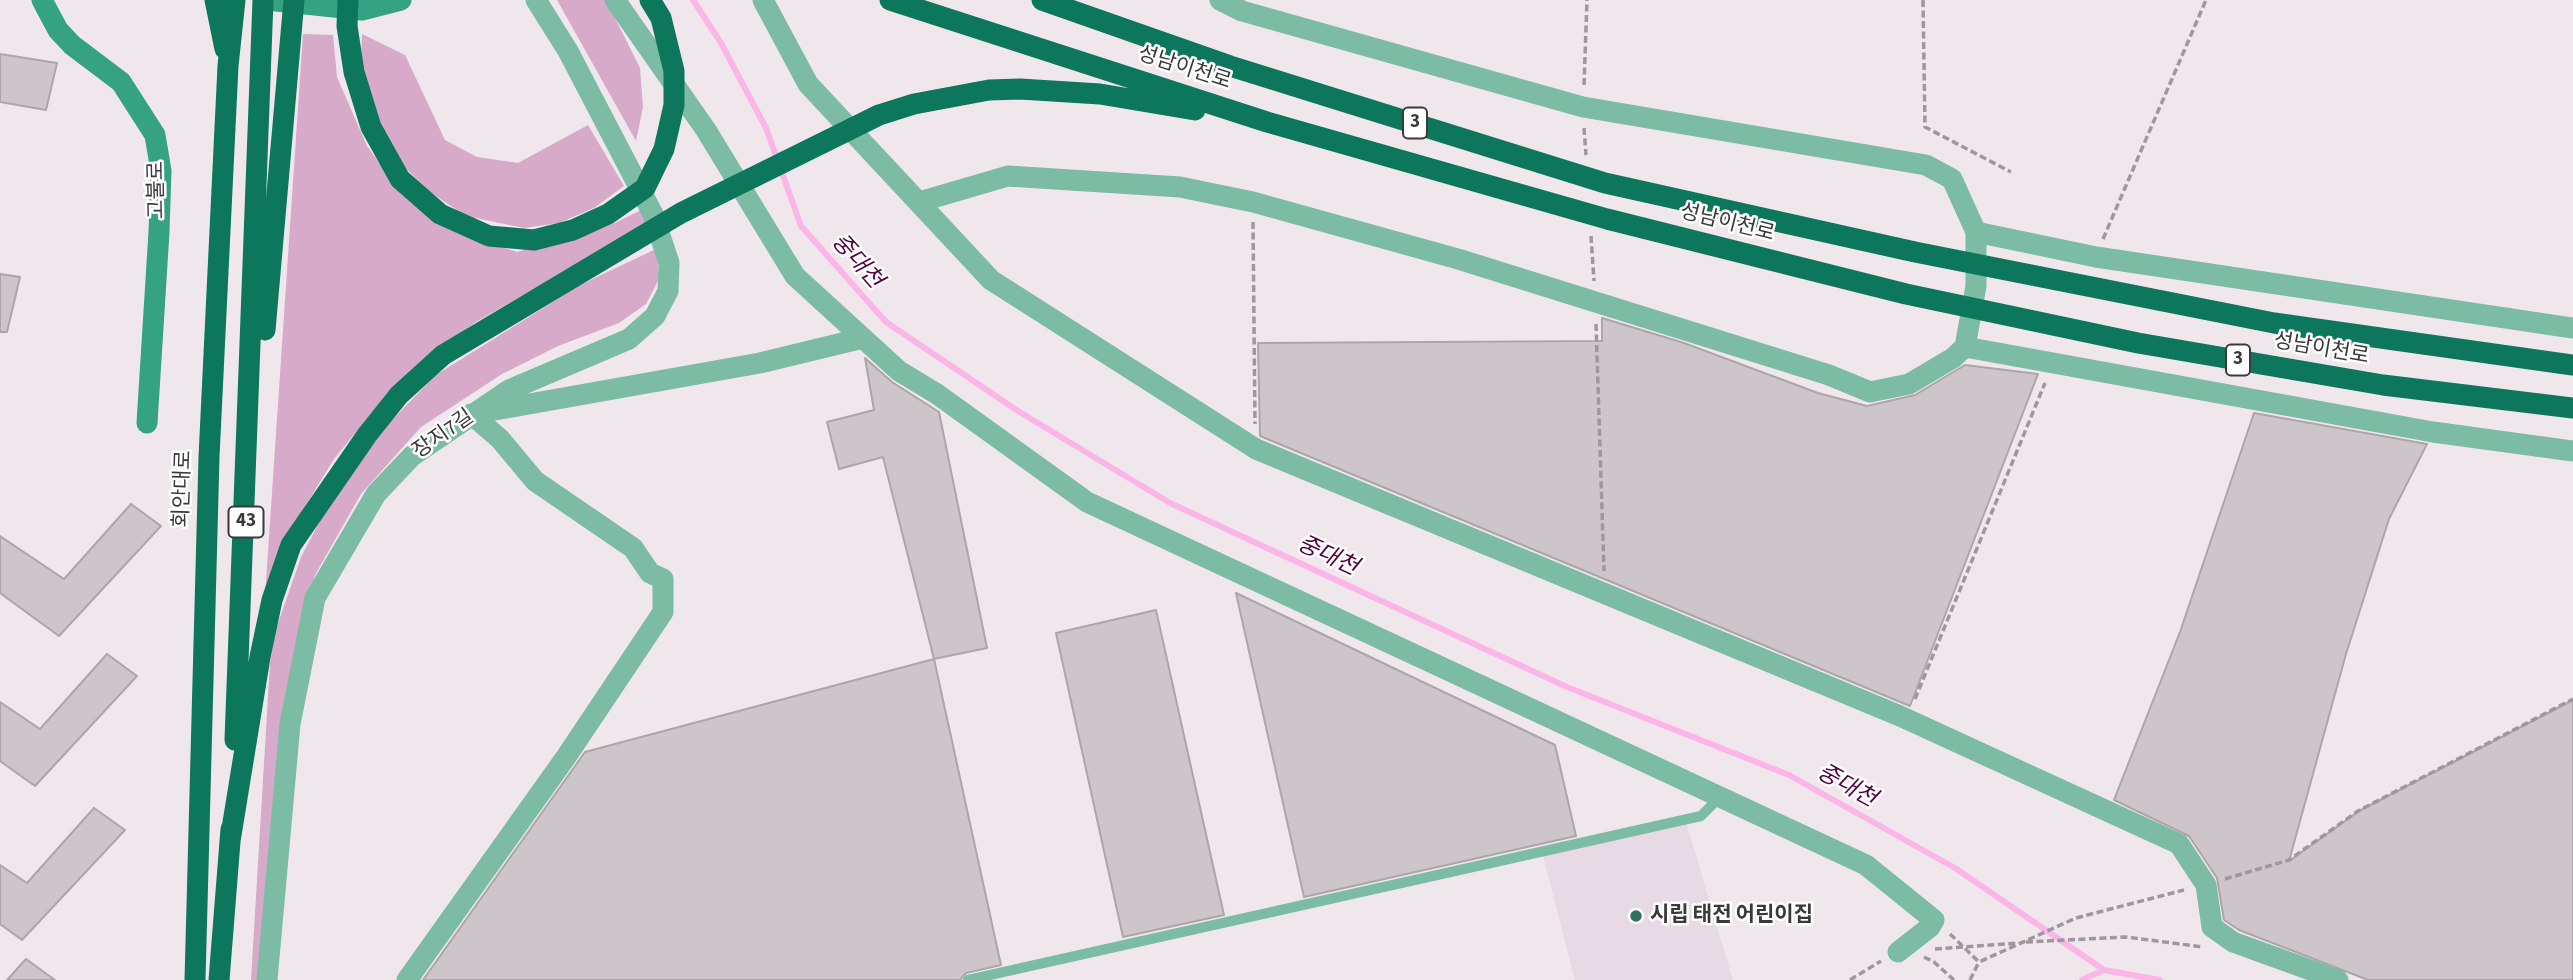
<!DOCTYPE html>
<html>
<head>
<meta charset="utf-8">
<style>
	body { margin:0 }
	canvas { display:block; background:#efe7ec }
</style>
</head>
<body>
<canvas width="2573" height="980"></canvas>
<script>
const ctx = document.querySelector('canvas').getContext('2d');
ctx.lineJoin = 'round';
function fill(path, color) { ctx.fillStyle = color; ctx.fill(path, 'evenodd'); }
const shape = rows => new Path2D(rows.map(r => 'M' + r).join(''));
function stroke(path, color, width, dash) { ctx.strokeStyle = color; ctx.lineWidth = width; ctx.lineCap = dash ? 'butt' : 'round'; ctx.setLineDash(dash || []); ctx.stroke(path); }
function write(font, color, halo, rows, align = 'center') {
  ctx.font = font + ' "Source Sans 3","Noto Sans KR",sans-serif'; ctx.lineWidth = 5; ctx.setLineDash([]); ctx.textBaseline = 'middle'; ctx.strokeStyle = halo; ctx.fillStyle = color; for (const [text, x, y, turn = 0] of rows) {
    ctx.save(); ctx.translate(x, y); ctx.rotate((+turn || 0) * Math.PI / 180); ctx.textAlign = isNaN(turn) ? turn : align; if (halo) ctx.strokeText(text, 0, 0); ctx.fillText(text, 0, 0); ctx.restore();
  }
}
fill(shape([
	[1686,822,1733,980,1575,980,1542,852]
]), '#e8dae4');
fill(shape([
	[557,0,606,0,640,68,643,107,636,141],
	[303,34,333,35,337,77,367,146,402,195,432,219,471,237,517,252,615,223,643,209,648,223,476,322,433,353,374,410,334,459,296,521,265,596],
	[362,34,405,55,445,140,477,157,518,163,588,125,624,186,594,208,559,223,524,228,466,216,430,192,393,156,371,109,361,59],
	[658,248,658,281,646,304,619,323,558,346,502,374,421,427,361,494,315,575,302,618,258,980,251,980,270,663,276,629,301,557,334,494,392,420,436,375,580,285]
]), '#d7aac9');
stroke(shape([
	[693,0,721,43,766,128,801,226,886,322,1018,411,1170,503,1567,687,1789,775,1955,868,2104,970],
	[2082,980,2104,970,2160,980]
]), '#fcb5e7', 6);
const building = shape([
	[0,54,57,63,46,110,0,102,0,54],
	[0,274,20,277,7,332,0,332,0,274],
	[1602,318,1684,343,1818,393,1867,406,1915,395,1965,365,2038,374,1910,706,1260,436,1258,343,1602,341,1602,318],
	[865,358,892,382,939,412,987,648,934,659,883,457,839,469,827,422,874,410,865,358],
	[2254,413,2427,444,2389,519,2346,654,2289,861,2359,811,2573,700,2573,980,2368,980,2239,930,2224,920,2217,878,2189,836,2114,800,2180,632,2254,413],
	[131,504,161,526,59,636,0,593,0,536,64,579,131,504],
	[1236,593,1555,745,1576,836,1304,897,1236,593],
	[1156,610,1224,915,1123,937,1056,633,1156,610],
	[107,654,137,676,35,786,0,761,0,702,40,729,107,654],
	[934,659,1001,965,966,973,960,980,423,980,585,752,934,659],
	[94,808,125,830,22,940,0,924,0,865,27,883,94,808],
	[26,959,55,980,7,980,26,959]
]);
fill(building, '#cdc5ca');
stroke(building, '#aca5aa', 2);
stroke(shape([
	[1923,0,1925,127,2011,172],
	[1584,85,1587,0],
	[1584,128,1586,155],
	[1253,222,1255,424],
	[1591,236,1594,281],
	[2103,239,2206,0],
	[1596,324,1604,571],
	[1915,699,2045,383],
	[2225,879,2289,860,2358,811,2573,699],
	[1950,934,1979,962,2076,918,2184,890],
	[2026,942,2126,937,2203,947],
	[1935,949,2018,943],
	[1924,957,1934,962,1954,980],
	[1850,980,1881,961],
	[1970,980,1979,962]
]), '#9d989b', 3.5, [7, 3.5]);
stroke(shape([
	[968,980,1701,816,1720,797]
]), '#7cbba4', 10);
stroke(shape([
	[615,0,706,130,795,276,899,371,937,394,1087,502,1866,865,1934,920,1930,927,1898,952],
	[763,0,808,84,991,280,1256,449,1900,716,2179,844,2206,885,2212,927,2233,942,2338,980],
	[919,202,1008,176,1180,187,1253,202,1458,259,1829,375,1870,392,1909,384,1953,358,1965,347,1976,286,1976,232,1952,179,1926,165,1583,107,1242,11,1220,0],
	[1976,232,2096,257,2573,328],
	[1965,347,2433,432,2573,451],
	[484,412,760,363,863,338],
	[267,980,290,724,315,598,376,494,412,456,509,390,629,339,655,316,668,291,669,263,653,214,568,51,536,0],
	[407,980,566,757,663,612,663,579,650,573,633,548,535,481,500,439,471,414]
]), '#7cbba4', 21);
stroke(shape([
	[42,0,58,30,72,45,121,82,155,135,161,171,159,232,147,423],
	[267,0,362,10,401,0]
]), '#35a382', 21);
stroke(shape([
	[215,0,225,49],
	[348,0,347,26,354,72,371,127,400,179,440,214,489,236,534,240,573,230,608,214,645,188,664,149,674,105,674,71,661,18,650,0],
	[890,0,1267,122,1607,219,1906,294,2138,343,2383,385,2573,408],
	[1042,0,1230,66,1605,183,1915,252,2274,323,2573,365],
	[265,330,294,0],
	[235,740,263,0],
	[230,841,260,657,272,600,291,545,367,435,399,395,443,355,681,213,879,115,914,104,989,90,1020,89,1100,94,1195,110],
	[195,980,209,457,228,66,235,0],
	[219,980,231,829]
]), '#0d775b', 21);
for (const [x, y, r, color] of [
	[1636,916,7,"#32705b"]
]) { const dot = new Path2D(); dot.arc(x, y, r, 0, 2 * Math.PI); ctx.fillStyle = color; ctx.fill(dot); stroke(dot, '#fff', 2.5); }
for (const [x, y, w] of [
	[1415,123,24],
	[2238,360,24],
	[246,522,35]
]) { const box = new Path2D(); box.roundRect(x - w / 2, y - 15.5, w, 31, 5); ctx.fillStyle = '#fff'; ctx.fill(box); stroke(box, '#3b383a', 2); }
write('bold 19px', '#3b383a', null, [
	["3",1415,123],
	["3",2238,360],
	["43",246,522]
]);
write('21px', '#3b383a', '#fff', [
	["성남이천로",1184,69,18],
	["고불로",158,190,-91],
	["성남이천로",1727,224,14],
	["성남이천로",2321,350,10],
	["장지7길",444,435,-35],
	["회안대로",184,489,-88]
]);
write('bold 21px', '#3b383a', '#fff', [
	["시립 태전 어린이집",1650,916]
], 'left');
write('italic 23px', '#520043', '#fff', [
	["중대천",856,262,48],
	["중대천",1327,557,25],
	["중대천",1846,787,29]
]);
</script>
</body>
</html>
